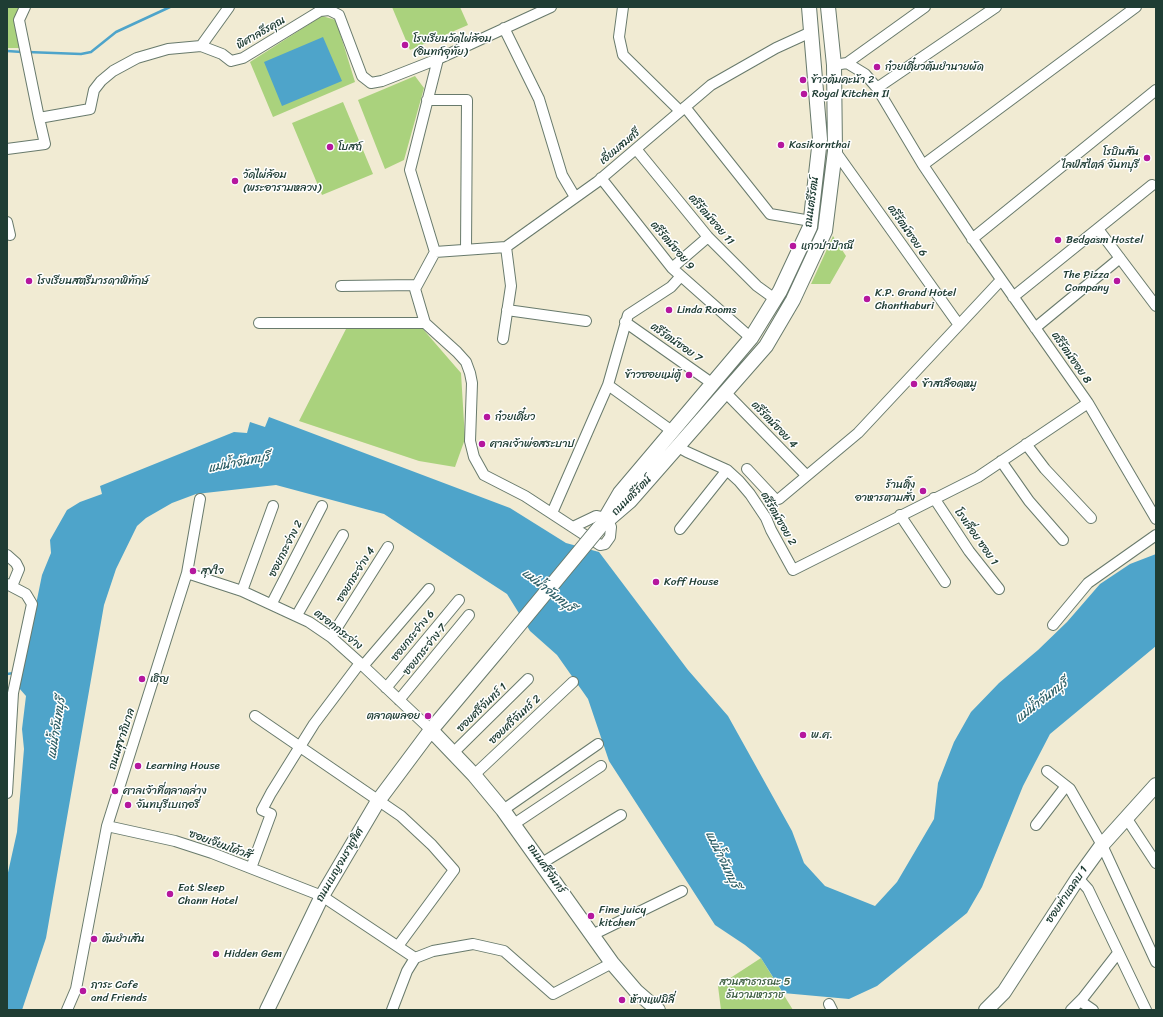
<!DOCTYPE html>
<html>
<head>
<meta charset="utf-8">
<style>
	body { margin:0 }
	#map { position:relative; width:1163px; height:1017px; overflow:hidden; background:#f1ebd3; font-family:Sriracha,sans-serif }
	canvas { display:block }
	.frame { position:absolute; inset:0; border:8px solid #1f3d34; pointer-events:none }
</style>
</head>
<body>
<div id="map">
<canvas width="1163" height="1017"></canvas>
<div class="frame"></div>
</div>
<script>
const ctx = document.querySelector('canvas').getContext('2d');
ctx.lineJoin = 'round';
function fill(path, color) { ctx.fillStyle = color; ctx.fill(path, 'evenodd'); }
const shape = rows => new Path2D(rows.map(r => 'M' + r).join(''));
function stroke(path, color, width, dash) { ctx.strokeStyle = color; ctx.lineWidth = width; ctx.lineCap = dash ? 'butt' : 'round'; ctx.setLineDash(dash || []); ctx.stroke(path); }
function write(font, color, halo, rows, align = 'center') {
  ctx.font = font + ' Sriracha,"Playpen Sans Thai",sans-serif'; ctx.lineWidth = 3; ctx.setLineDash([]); ctx.textBaseline = 'middle'; ctx.strokeStyle = halo; ctx.fillStyle = color; for (const [text, x, y, turn = 0] of rows) {
    ctx.save(); ctx.translate(x, y); ctx.rotate((+turn || 0) * Math.PI / 180); ctx.textAlign = isNaN(turn) ? turn : align; if (halo) ctx.strokeText(text, 0, 0); ctx.fillText(text, 0, 0); ctx.restore();
  }
}
fill(shape([
	[7,7,21,7,14,24,21,48,7,48],
	[392,7,460,7,468,25,410,50],
	[322,16,336,20,355,82,273,117,250,62],
	[415,76,424,88,404,160,385,169,358,100],
	[343,102,373,174,322,195,292,123],
	[833,236,846,256,830,284,811,284],
	[422,328,461,373,465,439,455,467,419,461,299,421,346,329],
	[761,958,793,1010,721,1010,718,986]
]), '#aad27d');
fill(shape([
	[323,37,342,81,282,106,264,62],
	[269,417,510,508,566,543,599,552,688,670,728,716,792,831,804,863,825,886,875,906,897,882,934,819,938,783,954,742,971,712,999,683,1038,650,1067,622,1100,584,1130,564,1156,554,1156,646,1050,734,1023,786,982,887,967,913,877,986,849,999,783,993,761,958,745,945,715,925,609,761,588,699,557,655,530,631,507,594,384,514,276,485,196,494,172,503,146,518,137,526,116,569,104,605,46,938,22,1010,7,1010,7,877,17,832,24,749,22,729,26,696,19,688,42,575,51,553,50,540,67,510,80,502,102,494,100,486,234,432,247,433,250,422,265,427]
]), '#4ea4ca');
stroke(shape([
	[7,51,22,52],
	[27,52,81,54,91,52,116,32,170,7],
	[7,674,14,673]
]), '#4ea4ca', 2.5);
const street = shape([
	[25,7,19,20,39,118],
	[623,7,619,37,623,55,680,111],
	[504,28,539,99,562,175,575,197],
	[201,46,229,7],
	[438,59,410,170,435,252,415,289,425,323,457,352,466,362,470,373,472,383,470,441,474,457,484,475,525,496,600,545,605,544,610,537,611,527,608,520],
	[847,63,925,7],
	[877,88,996,7],
	[427,100,467,100,466,250],
	[685,107,770,214,811,221],
	[7,149,45,144,39,118,90,109,94,90,101,81,113,71,137,58,168,49,201,46,222,54,231,61,243,58,320,11,329,10,339,15,362,76,371,83,382,81,438,59,551,7],
	[636,149,708,237,757,286,775,299],
	[835,151,959,325],
	[923,165,1136,7],
	[601,178,672,268,751,338],
	[7,222,10,235],
	[1098,229,1156,306],
	[972,239,1156,90],
	[435,252,506,247,597,182,711,85,776,48,811,32],
	[672,268,708,237],
	[341,286,416,285],
	[1013,297,1152,185],
	[507,310,586,321],
	[625,322,713,384],
	[259,323,425,323],
	[1035,328,1120,258],
	[503,339,511,286,506,247],
	[608,385,672,431],
	[726,393,806,475],
	[1088,403,1156,519],
	[1026,444,1045,469,1091,518],
	[678,447,687,452,727,470,739,481,750,494,766,518,771,530,793,570,978,477,1088,403,970,235,923,165,877,88,865,74,847,63,834,65],
	[1001,461,1029,501,1063,540],
	[747,469,775,499,779,499,858,433,1001,280],
	[934,498,969,551,999,589],
	[552,513,608,385,628,315,671,287,681,276],
	[900,515,945,582],
	[573,527,596,516,606,518],
	[680,529,727,470],
	[7,555,16,563,19,569,12,586],
	[187,573,242,591,309,622,331,637,360,663,431,730],
	[7,584,26,594,32,604,13,693,7,793],
	[242,591,273,506],
	[272,603,322,506],
	[297,615,343,535],
	[1053,625,1088,583,1156,535],
	[331,637,388,547],
	[363,666,429,589],
	[386,688,459,600],
	[399,700,469,615],
	[255,716,401,816,432,845,454,870,398,946],
	[453,753,528,679],
	[1047,771,1070,789,1102,845,1156,962],
	[474,775,573,682],
	[503,810,598,744],
	[1127,819,1156,863],
	[514,824,601,766],
	[1036,825,1066,786],
	[107,826,175,841,212,853,322,896,415,958],
	[542,863,621,815],
	[251,868,271,814,262,810,271,793,314,724,360,663],
	[1078,878,1088,889,1146,1010],
	[592,935,682,891],
	[1080,1001,1093,1010],
	[829,1004,832,1010],
	[67,1010,76,989,107,826,187,573,200,499],
	[392,1010,407,971,415,958,433,951,473,944,504,951,553,994,612,963],
	[1071,1010,1083,998,1118,953]
]);
const secondary = shape([
	[606,517,620,493,751,338,780,291,810,227,820,139,809,7],
	[602,525,630,501,766,346,793,300,825,231,835,151,834,65,828,7],
	[431,730,474,775,503,810,612,963,636,991,658,1010],
	[267,1010,322,896,378,801,431,730,500,648],
	[986,1010,1004,992,1078,878,1102,845,1156,785]
]);
stroke(street, '#687a6c', 12);
stroke(secondary, '#687a6c', 16);
stroke(street, '#fff', 10);
stroke(secondary, '#fff', 14);
const secondaryBridge = shape([
	[500,648,599,528]
]);
stroke(secondaryBridge, '#687a6c', 16, []);
stroke(secondaryBridge, '#fff', 14);
for (const [x, y, r, color] of [
	[405,45,4,"#b5179e"],
	[877,67,4,"#b5179e"],
	[803,80,4,"#b5179e"],
	[804,94,4,"#b5179e"],
	[781,145,4,"#b5179e"],
	[330,147,4,"#b5179e"],
	[1147,158,4,"#b5179e"],
	[235,181,4,"#b5179e"],
	[1058,240,4,"#b5179e"],
	[793,246,4,"#b5179e"],
	[29,281,4,"#b5179e"],
	[1117,281,4,"#b5179e"],
	[867,299,4,"#b5179e"],
	[669,310,4,"#b5179e"],
	[689,375,4,"#b5179e"],
	[914,384,4,"#b5179e"],
	[487,417,4,"#b5179e"],
	[482,444,4,"#b5179e"],
	[923,491,4,"#b5179e"],
	[193,571,4,"#b5179e"],
	[656,582,4,"#b5179e"],
	[142,679,4,"#b5179e"],
	[428,716,4,"#b5179e"],
	[803,735,4,"#b5179e"],
	[138,766,4,"#b5179e"],
	[115,791,4,"#b5179e"],
	[128,805,4,"#b5179e"],
	[170,894,4,"#b5179e"],
	[591,916,4,"#b5179e"],
	[94,939,4,"#b5179e"],
	[216,954,4,"#b5179e"],
	[83,991,4,"#b5179e"],
	[622,1000,4,"#b5179e"]
]) { const dot = new Path2D(); dot.arc(x, y, r, 0, 2 * Math.PI); ctx.fillStyle = color; ctx.fill(dot); stroke(dot, '#fff', 1.5); }
write('11px', '#1f3d34', '#fff', [
	["พิศาลธีรคุณ",261,33,-30],
	["เอี่ยมสมศรี",620,147,-40],
	["ถนนตรีรัตน์",812,202,-82],
	["ตรีรัตน์ซอย 11",711,220,49],
	["ตรีรัตน์ซอย 6",907,231,55],
	["ตรีรัตน์ซอย 9",672,246,49],
	["ตรีรัตน์ซอย 7",676,343,35],
	["ตรีรัตน์ซอย 8",1071,358,55],
	["ตรีรัตน์ซอย 4",774,425,46],
	["ถนนตรีรัตน์",632,496,-45],
	["ตรีรัตน์ซอย 2",778,519,60],
	["โรงเลื่อย ซอย 1",976,537,55],
	["ซอยกระจ่าง 2",286,549,-63],
	["ซอยกระจ่าง 4",356,575,-58],
	["ตรอกกระจ่าง",338,630,38],
	["ซอยกระจ่าง 6",413,636,-51],
	["ซอยกระจ่าง 7",425,650,-51],
	["ซอยศรีจันทร์ 1",482,708,-44],
	["ซอยศรีจันทร์ 2",515,720,-43],
	["ถนนสุขาภิบาล",122,739,-72],
	["ซอยเจียมโค้วสี",220,845,20],
	["ถนนเบญจมราชูทิศ",340,865,-60],
	["ถนนศรีจันทร์",546,869,55],
	["ซอยท่าแฉลบ 1",1067,895,-56]
]);
write('11px', '#1f3d34', '#fff', [
	["โรงเรียนวัดไผ่ล้อม",413,39],
	["(อินทก์อุทัย)",413,52],
	["ก๋วยเตี๋ยวต้มยำนายผัด",885,67],
	["ข้าวต้มคะน้า 2",811,80],
	["Royal Kitchen II",812,94],
	["Kasikornthai",789,145],
	["โบสถ์",338,147],
	["โรบินสัน",1139,152,"right"],
	["ไลฟ์สไตล์ จันทบุรี",1139,165,"right"],
	["วัดไผ่ล้อม",243,175],
	["(พระอารามหลวง)",243,188],
	["Bedgasm Hostel",1066,240],
	["แกวป่าป้าณี",801,246],
	["The Pizza",1109,275,"right"],
	["Company",1109,288,"right"],
	["โรงเรียนสตรีมารดาพิทักษ์",37,281],
	["K.P. Grand Hotel",875,293],
	["Chanthaburi",875,306],
	["Linda Rooms",677,310],
	["ข้าวซอยแม่ตู้",681,375,"right"],
	["ข้าสเลือดหมู",922,384],
	["ก๋วยเตี๋ยว",495,417],
	["ศาลเจ้าพ่อสระบาป",490,444],
	["ร้านติ๊ง",915,485,"right"],
	["อาหารตามสั่ง",915,498,"right"],
	["สุขใจ",201,571],
	["Koff House",664,582],
	["เชิญ",150,679],
	["ตลาดพลอย",420,716,"right"],
	["พ.ศ.",811,735],
	["Learning House",146,766],
	["ศาลเจ้าที่ตลาดล่าง",123,791],
	["จันทบุรีเบเกอรี่",136,805],
	["Eat Sleep",178,888],
	["Chann Hotel",178,901],
	["Fine juicy",599,910],
	["kitchen",599,923],
	["ต้มยำเส้น",102,939],
	["Hidden Gem",224,954],
	["ภาระ Cafe",91,985],
	["and Friends",91,998],
	["ห้างแฟมิลี่",630,1000]
], 'left');
write('11px', '#426246', '#fff', [
	["สวนสาธารณะ 5",755,982],
	["ธันวามหาราช",755,995]
]);
write('italic 12px', '#2f6168', '#fff', [
	["แม่น้ำจันทบุรี",239,463,-11],
	["แม่น้ำจันทบุรี",548,591,38],
	["แม่น้ำจันทบุรี",1042,701,-38],
	["แม่น้ำจันทบุรี",57,728,-81],
	["แม่น้ำจันทบุรี",722,860,64]
]);
</script>
</body>
</html>
